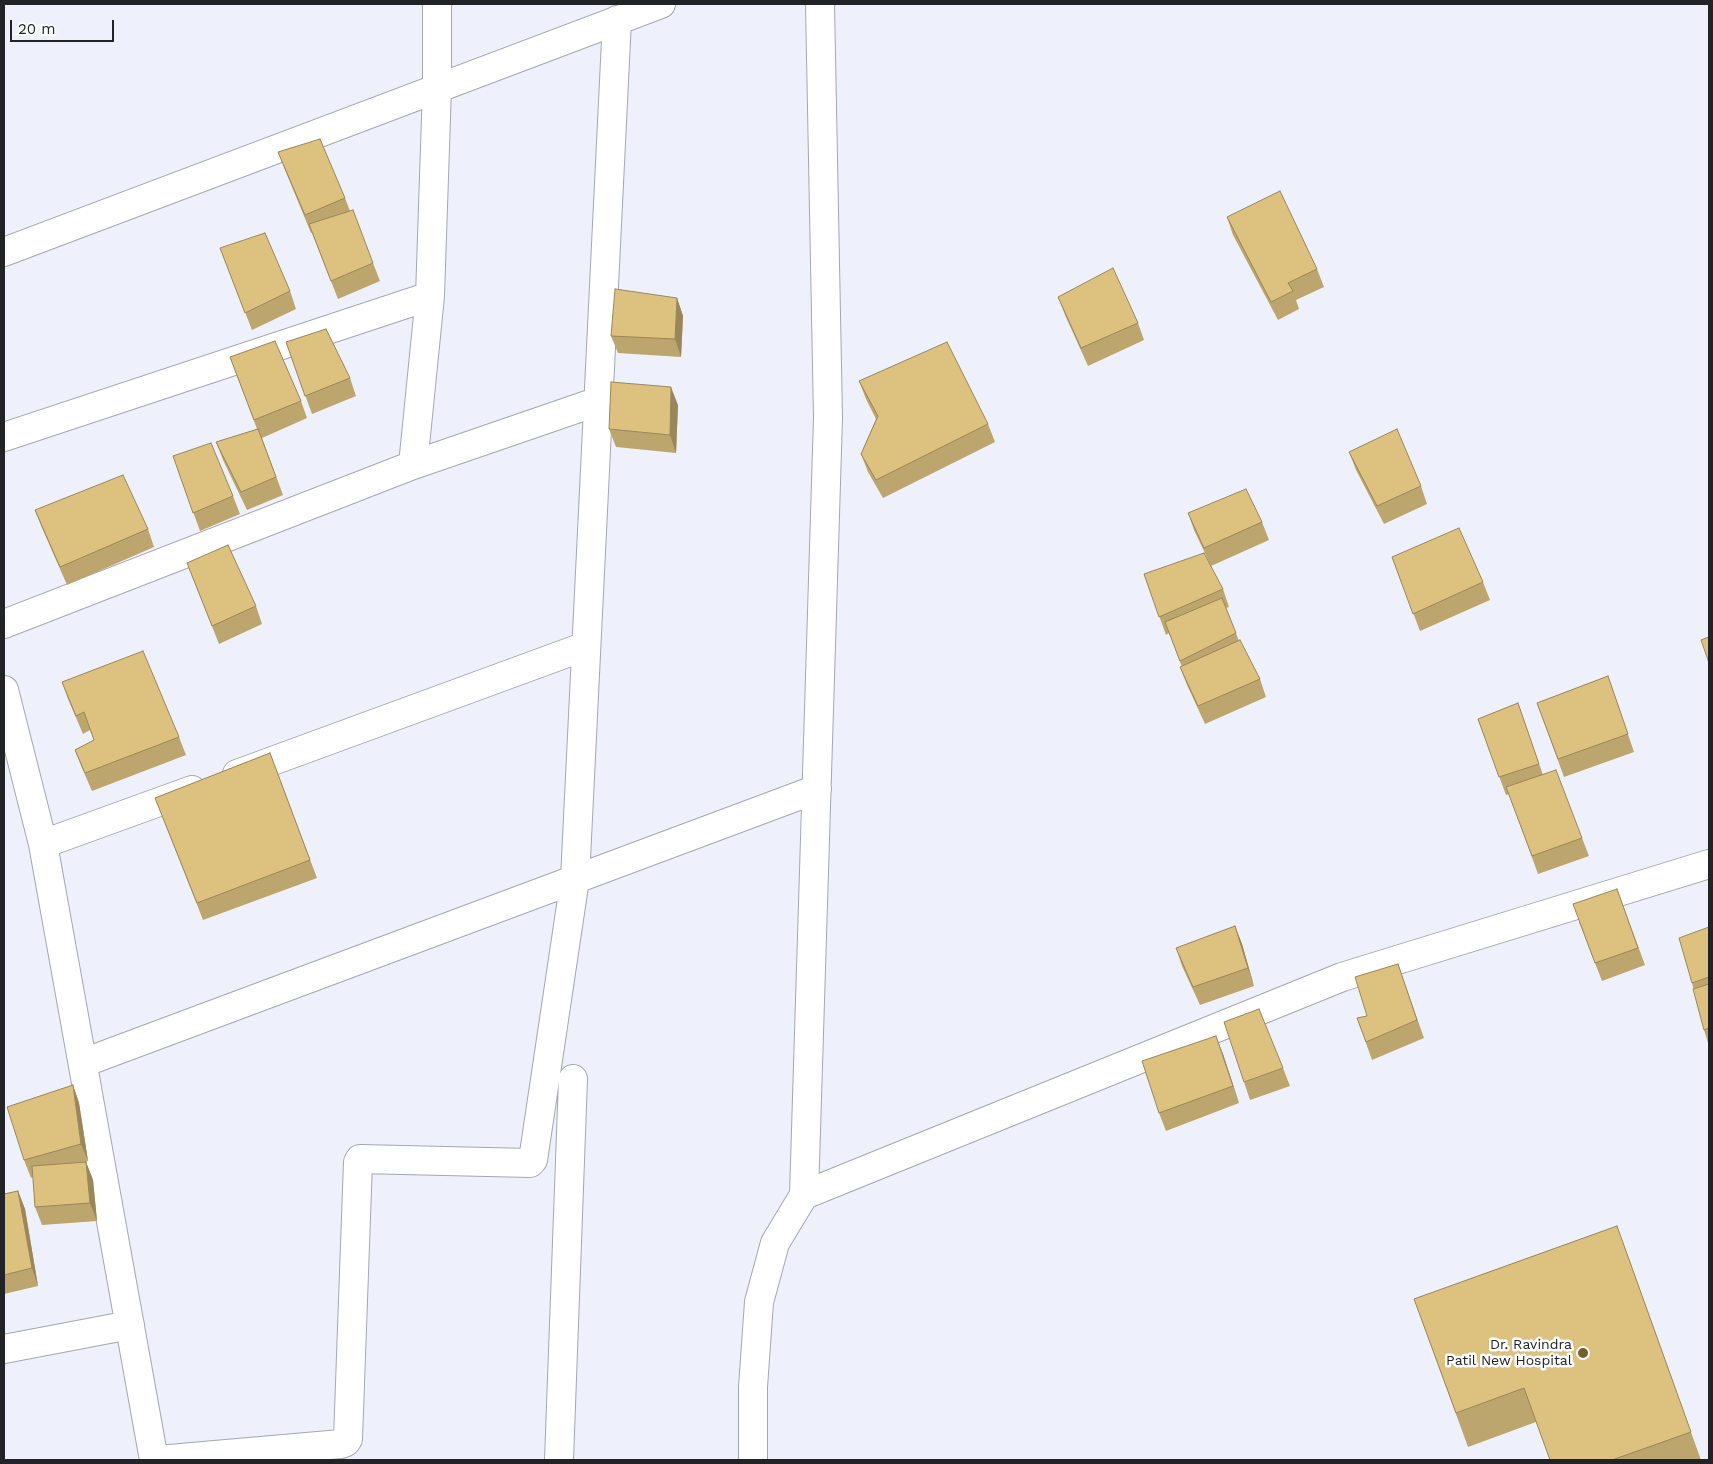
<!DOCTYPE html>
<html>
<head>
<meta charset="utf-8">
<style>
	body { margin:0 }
	#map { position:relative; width:1713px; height:1464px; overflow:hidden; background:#eef1fb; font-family:"Work Sans",sans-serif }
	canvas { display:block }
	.frame { position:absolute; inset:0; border:5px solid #222327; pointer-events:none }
	.scale { position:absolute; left:10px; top:20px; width:104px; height:22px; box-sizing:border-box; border:2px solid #222327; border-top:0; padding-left:6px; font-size:15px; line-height:18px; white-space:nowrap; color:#222327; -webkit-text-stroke:4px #fff; paint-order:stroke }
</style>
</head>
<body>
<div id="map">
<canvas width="1713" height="1464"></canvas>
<div class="frame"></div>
<div class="scale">20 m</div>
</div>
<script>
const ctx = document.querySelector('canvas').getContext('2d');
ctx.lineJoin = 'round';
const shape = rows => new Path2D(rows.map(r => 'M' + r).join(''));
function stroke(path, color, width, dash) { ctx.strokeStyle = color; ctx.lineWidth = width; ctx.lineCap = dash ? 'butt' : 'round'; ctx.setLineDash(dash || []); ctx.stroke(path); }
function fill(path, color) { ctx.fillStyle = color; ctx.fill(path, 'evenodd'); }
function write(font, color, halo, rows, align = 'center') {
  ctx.font = font + ' "Work Sans",sans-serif'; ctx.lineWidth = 5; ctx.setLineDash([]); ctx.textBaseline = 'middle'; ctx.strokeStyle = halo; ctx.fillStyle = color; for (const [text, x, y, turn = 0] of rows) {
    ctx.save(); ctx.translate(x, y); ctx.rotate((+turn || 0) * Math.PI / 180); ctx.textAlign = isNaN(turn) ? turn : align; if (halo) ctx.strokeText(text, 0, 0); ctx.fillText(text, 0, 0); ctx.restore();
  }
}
const street = shape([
	[4,252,661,4],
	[4,437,430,296],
	[413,465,430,296,437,88,437,4],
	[4,624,413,465,599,401],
	[4,690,43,844,154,1460],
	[237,774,586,646],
	[43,844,192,790],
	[83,1063,817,789],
	[804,1195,1342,977,1709,864],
	[4,1349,130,1325],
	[158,1460,341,1444,346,1442,348,1439,358,1162,360,1159,530,1163,533,1160,575,879,617,20],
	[559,1460,573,1079],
	[753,1460,753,1387,759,1302,775,1243,804,1195,828,418,820,4]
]);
stroke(street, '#a3a7b0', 30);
stroke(street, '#fff', 28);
fill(shape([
	[278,152,345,198,350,211,373,263,380,281,338,299,312,233,311,233,285,170],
	[1227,217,1317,269,1324,287,1296,300,1299,309,1278,320,1233,235],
	[220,248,290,291,296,309,252,330],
	[1058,297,1138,323,1144,340,1088,366,1065,315],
	[677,298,683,316,681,357,618,353,611,336],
	[286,342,350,378,356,396,312,414],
	[230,357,301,401,307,418,262,438,283,495,247,510,223,460,216,442,257,429],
	[859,381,988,424,995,442,883,498,868,472,861,454,876,419,866,399],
	[678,405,676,453,616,447,609,429],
	[1349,452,1421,486,1427,504,1384,524,1356,470],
	[173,456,233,496,240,514,200,531],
	[35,510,148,529,154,547,67,585,42,528],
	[1188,513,1262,522,1269,540,1211,566,1194,530],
	[1392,557,1483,582,1490,600,1420,631],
	[187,563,256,606,262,624,219,644],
	[1144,574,1223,589,1229,607,1226,608,1239,641,1260,679,1266,697,1205,724,1187,685,1180,667,1182,667,1169,633,1166,635],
	[1608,676,1634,752,1564,777,1537,703],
	[62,682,179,737,186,755,92,791,82,768,75,750,94,740,90,730,83,734,68,699],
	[1518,703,1543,775,1582,838,1589,856,1538,874,1509,794,1506,795,1478,719],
	[270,753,317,878,203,920,155,798],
	[1617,889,1645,965,1602,981,1579,922],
	[1235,926,1242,944,1254,986,1200,1005,1182,966,1176,948],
	[1709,927,1709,1046,1704,1030,1692,983],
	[1398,964,1424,1038,1372,1060,1357,1018,1367,1016],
	[1223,1054,1239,1103,1166,1131,1159,1113],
	[1283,1068,1290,1086,1250,1100,1244,1082],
	[73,1085,79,1103,88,1161,85,1162,86,1162,93,1180,97,1221,42,1225,35,1207,33,1177,31,1178,24,1160],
	[18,1191,25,1209,38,1286,4,1294,4,1194],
	[1617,1226,1701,1460,1550,1460,1536,1422,1468,1447,1414,1299]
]), '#bda66d');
fill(shape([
	[677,298,683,316,681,357,675,339],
	[671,387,678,405,676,453,670,435],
	[1235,926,1242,944,1254,986,1248,968],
	[1216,1036,1223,1054,1239,1103,1233,1086],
	[73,1085,79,1103,88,1161,81,1144],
	[86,1162,93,1180,97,1221,90,1203],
	[18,1191,25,1209,38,1286,32,1268]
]), '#9a8759');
const building = shape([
	[320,139,345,198,305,215,278,152,320,139],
	[1280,191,1317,269,1288,283,1293,291,1271,302,1227,217,1280,191],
	[353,210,373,263,331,281,309,224,353,210],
	[265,233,290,291,245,313,220,248,265,233],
	[1113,268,1138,323,1081,348,1058,297,1113,268],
	[615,289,677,298,675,339,611,336,615,289],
	[326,329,350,378,305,396,286,342,326,329],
	[275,341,301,401,254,420,230,357,275,341],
	[947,342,988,424,876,480,861,454,878,416,859,381,947,342],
	[611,382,671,387,670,435,609,429,611,382],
	[258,429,276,477,241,492,216,442,258,429],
	[1397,429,1421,486,1377,506,1349,452,1397,429],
	[211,443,233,496,193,513,173,456,211,443],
	[123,475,148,529,60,567,35,510,123,475],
	[1246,489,1262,522,1204,548,1188,513,1246,489],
	[1459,528,1483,582,1413,614,1392,557,1459,528],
	[228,545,256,606,212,626,187,563,228,545],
	[1204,553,1223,589,1159,617,1144,574,1204,553],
	[1222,598,1236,633,1180,661,1165,622,1222,598],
	[1709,637,1709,663,1701,640,1709,637],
	[1240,640,1260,679,1198,706,1180,667,1240,640],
	[143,651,179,737,85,773,75,750,94,740,84,712,76,716,62,682,143,651],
	[1608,676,1628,734,1558,759,1537,703,1608,676],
	[1518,703,1539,764,1499,777,1478,719,1518,703],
	[270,753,310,860,197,903,155,798,270,753],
	[1556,770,1582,838,1532,856,1506,787,1556,770],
	[1617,889,1638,948,1595,963,1573,904,1617,889],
	[1235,926,1248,968,1193,987,1176,948,1235,926],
	[1709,927,1709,977,1692,983,1679,938,1709,927],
	[1398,964,1417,1020,1366,1042,1357,1018,1367,1016,1355,977,1398,964],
	[1709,984,1709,1028,1704,1030,1693,989,1709,984],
	[1259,1009,1283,1068,1244,1082,1224,1022,1259,1009],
	[1216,1036,1233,1086,1159,1113,1142,1061,1216,1036],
	[73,1085,81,1144,24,1160,7,1107,73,1085],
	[86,1162,90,1203,35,1207,32,1166,86,1162],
	[18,1191,32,1268,4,1275,4,1194,18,1191],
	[1617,1226,1691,1432,1612,1460,1550,1460,1524,1388,1456,1413,1414,1299,1617,1226]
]);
fill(building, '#dcc17f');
stroke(building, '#9a8759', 1);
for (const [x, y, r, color] of [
	[1583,1353,6,"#73602e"]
]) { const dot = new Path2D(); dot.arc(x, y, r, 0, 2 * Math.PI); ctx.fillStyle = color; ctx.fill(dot); stroke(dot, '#fff', 2); }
write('14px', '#222327', '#fff', [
	["Dr. Ravindra",1572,1345],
	["Patil New Hospital",1572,1361]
], 'right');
</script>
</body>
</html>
